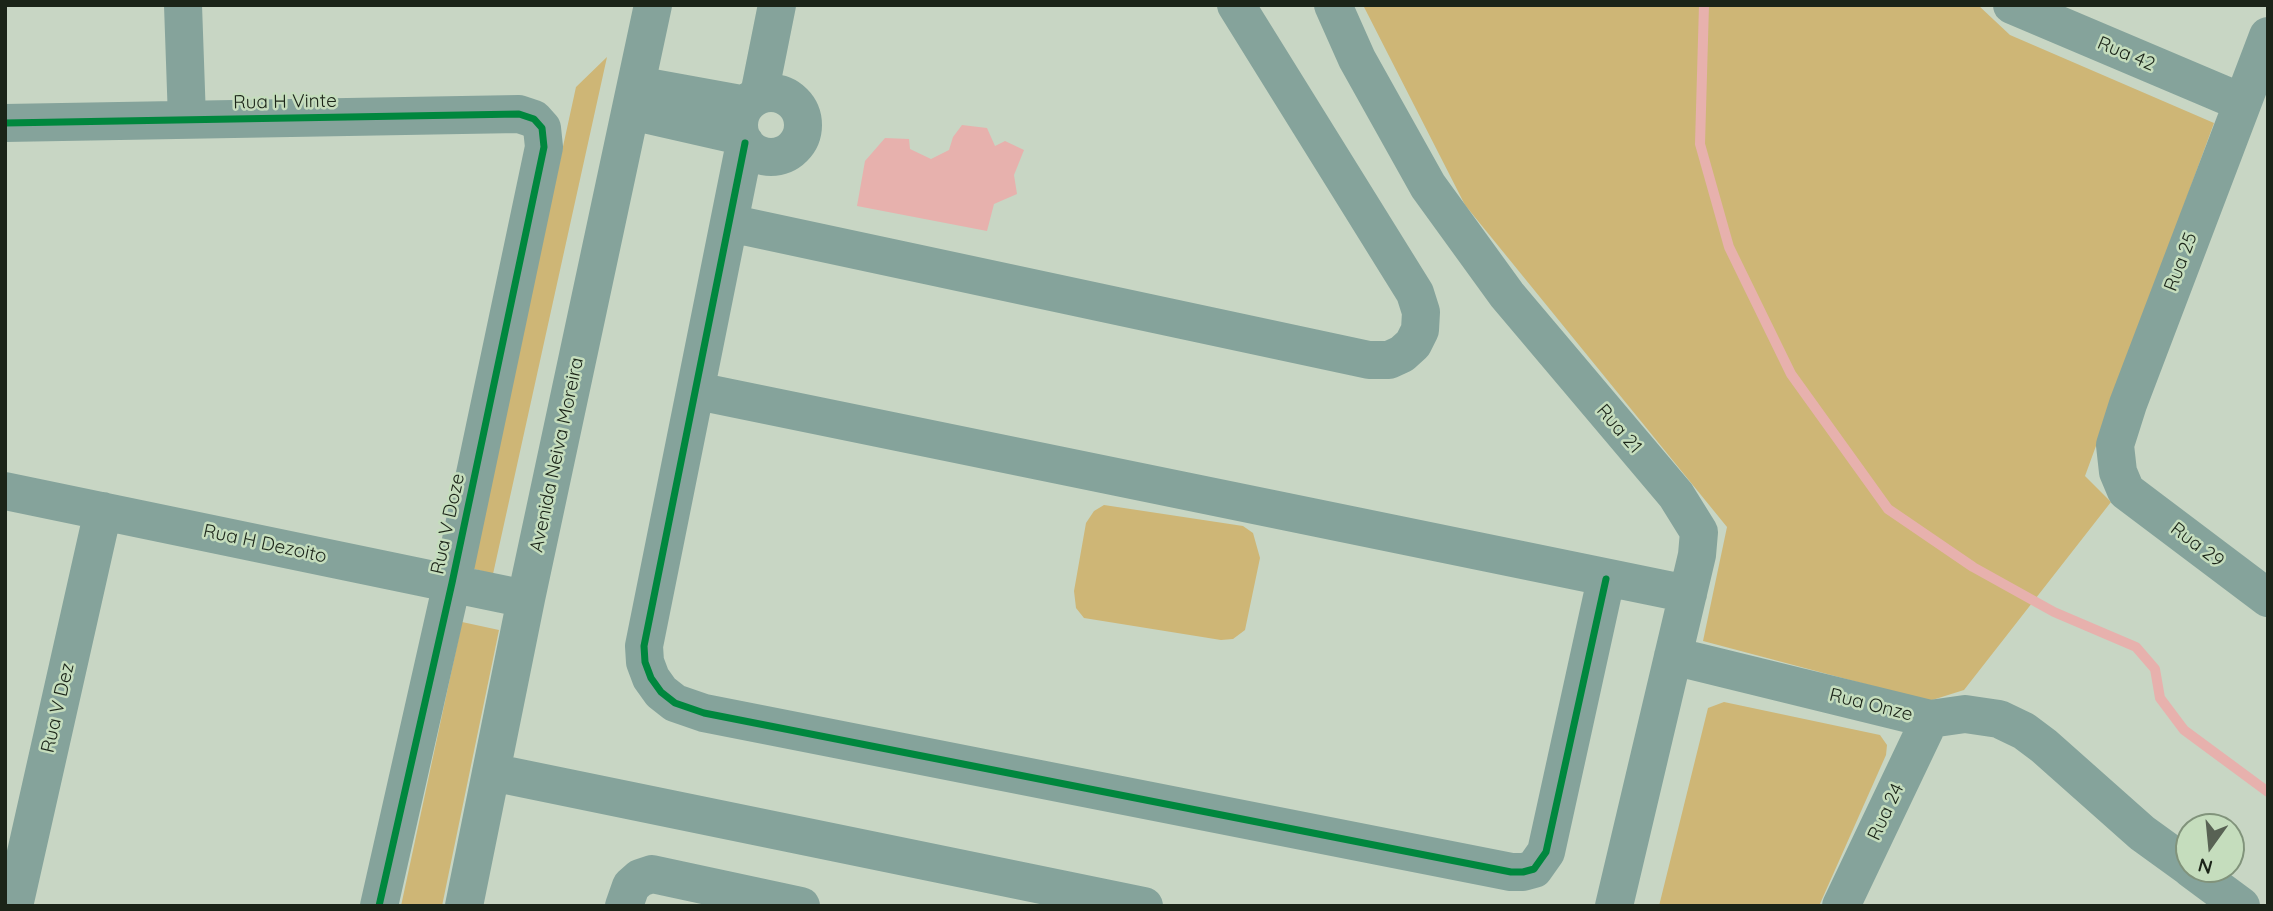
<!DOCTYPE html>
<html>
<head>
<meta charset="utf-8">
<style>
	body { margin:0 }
	#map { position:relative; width:2273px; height:911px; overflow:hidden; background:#c8d6c4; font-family:Quicksand,sans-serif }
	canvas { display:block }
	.frame { position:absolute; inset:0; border:7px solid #1b2418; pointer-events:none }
	.north { position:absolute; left:2175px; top:813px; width:70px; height:70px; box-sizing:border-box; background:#c5ddbd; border:2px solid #81937b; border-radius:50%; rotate:195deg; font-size:19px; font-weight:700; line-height:28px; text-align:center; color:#1b2418 }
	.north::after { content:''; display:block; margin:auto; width:24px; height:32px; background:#586254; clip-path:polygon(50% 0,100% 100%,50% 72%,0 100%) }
</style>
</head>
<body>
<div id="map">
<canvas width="2273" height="911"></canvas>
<div class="frame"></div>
<div class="north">N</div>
</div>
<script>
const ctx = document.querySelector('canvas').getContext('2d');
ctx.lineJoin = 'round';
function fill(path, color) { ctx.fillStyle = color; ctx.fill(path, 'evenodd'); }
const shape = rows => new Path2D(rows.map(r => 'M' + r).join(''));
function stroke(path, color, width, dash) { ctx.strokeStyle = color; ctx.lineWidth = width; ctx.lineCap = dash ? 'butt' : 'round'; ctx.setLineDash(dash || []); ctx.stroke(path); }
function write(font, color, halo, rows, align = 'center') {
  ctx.font = font + ' Quicksand,sans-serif'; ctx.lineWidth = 5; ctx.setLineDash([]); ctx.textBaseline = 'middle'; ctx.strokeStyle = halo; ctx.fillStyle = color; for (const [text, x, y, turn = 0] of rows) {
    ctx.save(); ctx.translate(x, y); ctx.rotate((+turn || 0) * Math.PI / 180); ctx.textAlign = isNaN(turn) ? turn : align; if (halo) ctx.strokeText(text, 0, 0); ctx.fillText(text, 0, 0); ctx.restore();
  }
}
fill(shape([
	[1363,5,1978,5,2010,35,2214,123,2085,476,2111,502,1964,690,1929,701,1703,641,1727,527,1465,205],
	[607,57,493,574,471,568,576,87],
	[1104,505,1243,526,1253,533,1260,558,1245,630,1233,639,1221,640,1084,618,1076,608,1074,591,1086,523,1094,511],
	[462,622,499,630,442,906,401,906],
	[1724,702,1880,735,1887,745,1886,755,1819,906,1659,906,1708,708]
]), '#ceb676');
fill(shape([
	[962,125,987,128,995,146,1005,141,1024,150,1014,175,1017,194,994,204,987,231,857,206,865,161,885,138,909,139,910,149,931,159,949,150,953,137]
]), '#e7b1ad');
stroke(shape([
	[1704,5,1700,144,1729,247,1791,374,1888,509,1973,567,2054,612,2136,647,2155,669,2160,698,2184,730,2268,792]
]), '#e7b1ad', 10);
stroke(shape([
	[183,5,187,119],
	[1333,5,1357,59,1428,186,1507,295,1676,495,1699,532,1697,555,1614,906],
	[2012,5,2241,102],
	[2268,36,2128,404,2115,445,2118,472,2126,491,2268,598],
	[636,85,746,105],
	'739 125a32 32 0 1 1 64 0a32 32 0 1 1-64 0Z',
	[759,95,777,5],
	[631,111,741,136],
	[5,123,519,114,534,119,542,128,544,147,452,583,379,906],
	[745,143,644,646,645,662,651,678,661,692,675,703,704,713,1511,872,1523,872,1534,869,1546,852,1606,579],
	[729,223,1369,360,1389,360,1402,354,1413,344,1420,330,1421,312,1415,293,1236,5],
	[697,391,1688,594],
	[5,491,526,599],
	[1673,656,1930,719,1965,714,1999,719,2024,731,2044,746,2142,833,2189,867],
	[491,772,1144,906],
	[2191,869,2241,906],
	[14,906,103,511],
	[464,906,526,599,653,5],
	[624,906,631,886,640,878,652,874,801,906],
	[1841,906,1930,719]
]), '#85a39b', 38);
stroke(shape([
	[5,123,519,114,534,119,542,128,544,147,452,583,379,906],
	[745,143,644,646,645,662,651,678,661,692,675,703,704,713,1511,872,1523,872,1534,869,1546,852,1606,579]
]), '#00873e', 7);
write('19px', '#1b2418', '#c5ddbd', [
	["Rua 42",2126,54,23],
	["Rua H Vinte",285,102,-1],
	["Rua 25",2181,262,-69],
	["Rua 21",1619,429,49],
	["Avenida Neiva Moreira",557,455,-78],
	["Rua V Doze",448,524,-78],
	["Rua H Dezoito",265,544,12],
	["Rua 29",2197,545,37],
	["Rua Onze",1871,705,14],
	["Rua V Dez",58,708,-77],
	["Rua 24",1886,812,-65]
]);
</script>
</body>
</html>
